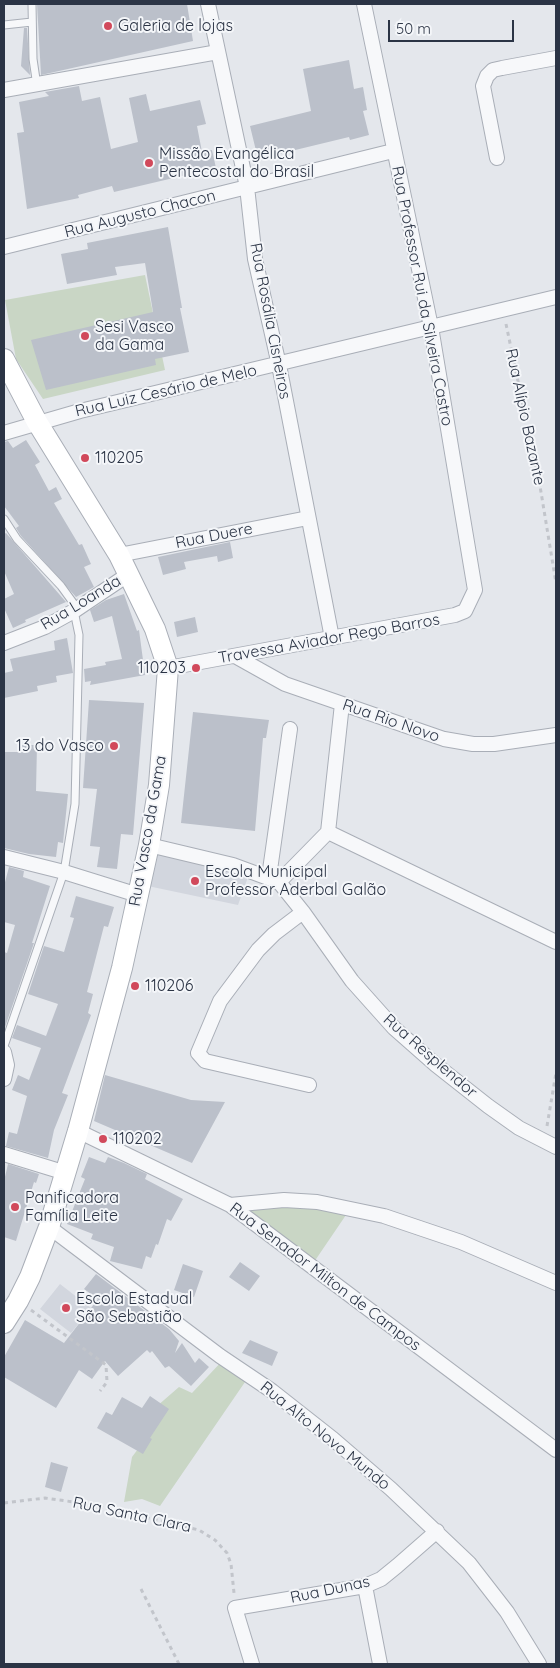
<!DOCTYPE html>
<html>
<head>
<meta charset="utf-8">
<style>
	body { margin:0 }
	#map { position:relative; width:560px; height:1668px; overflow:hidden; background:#e4e7ec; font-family:Quicksand,sans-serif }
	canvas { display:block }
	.frame { position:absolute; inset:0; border:5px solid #2b3445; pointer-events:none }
	.scale { position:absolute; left:388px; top:20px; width:126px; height:22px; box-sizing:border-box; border:2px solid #2b3445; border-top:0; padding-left:6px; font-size:15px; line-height:18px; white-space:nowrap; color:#2b3445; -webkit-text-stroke:4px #f4f6f9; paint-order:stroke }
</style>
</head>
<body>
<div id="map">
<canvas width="560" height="1668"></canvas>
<div class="frame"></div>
<div class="scale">50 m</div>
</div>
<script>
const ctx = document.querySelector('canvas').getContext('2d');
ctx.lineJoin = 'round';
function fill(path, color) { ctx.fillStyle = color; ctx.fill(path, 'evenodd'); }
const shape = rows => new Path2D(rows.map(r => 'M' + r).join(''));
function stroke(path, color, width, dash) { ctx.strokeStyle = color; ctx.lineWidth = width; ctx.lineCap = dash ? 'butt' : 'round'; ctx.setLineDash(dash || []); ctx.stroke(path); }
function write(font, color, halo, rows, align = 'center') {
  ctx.font = font + ' Quicksand,sans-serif'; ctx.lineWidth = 4; ctx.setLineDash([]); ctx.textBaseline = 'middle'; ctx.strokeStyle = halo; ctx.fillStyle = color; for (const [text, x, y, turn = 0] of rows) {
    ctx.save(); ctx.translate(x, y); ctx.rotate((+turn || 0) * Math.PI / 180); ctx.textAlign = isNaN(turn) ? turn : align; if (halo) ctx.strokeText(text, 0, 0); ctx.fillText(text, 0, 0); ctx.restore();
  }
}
fill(shape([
	[152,849,229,868,248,877,238,905,143,885],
	[60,1284,91,1308,71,1333,40,1309]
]), '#d2d6de');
fill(shape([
	[145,275,165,370,43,399,16,359,5,300],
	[284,1200,346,1215,312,1265,236,1209],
	[224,1359,245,1382,160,1506,142,1499,124,1502,132,1457,156,1425,149,1413,179,1387,192,1393]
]), '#c9d6c5');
fill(shape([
	[37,4,187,4,193,41,41,75],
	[24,28,27,28,30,75,21,66],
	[349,60,354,89,363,87,367,110,363,111,369,135,350,140,349,137,258,159,250,126,311,111,303,69],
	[79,86,82,101,100,97,111,149,138,142,129,98,146,94,150,111,200,100,206,124,197,126,202,152,212,150,216,168,114,192,112,186,78,195,79,198,27,209,17,133,24,132,19,102,49,96,45,92],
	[168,227,182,308,180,308,189,352,155,359,156,365,46,390,31,340,153,312,145,263,115,267,117,275,67,284,61,254,88,249,87,243],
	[26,440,40,462,35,465,49,491,56,487,62,499,54,503,79,545,82,544,91,564,84,567,94,587,76,597,21,536,16,528,19,526,4,506,4,442,8,441,13,448],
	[6,533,66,602,25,620,26,622,13,628,4,608,4,599,14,594,4,571,4,534],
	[230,542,233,558,218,562,217,556,184,562,186,569,163,575,158,557],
	[124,594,137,631,139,630,145,675,90,685,91,681,85,682,84,669,106,665,105,662,122,659,112,616,94,622,90,610,106,600],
	[195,617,198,632,177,637,174,622],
	[67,638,73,673,56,676,57,682,37,686,38,691,4,698,4,673,13,671,10,659,55,650,54,641],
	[89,700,144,703,133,835,121,834,117,869,97,867,100,847,90,846,97,789,83,788],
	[193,712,269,720,266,738,263,738,255,831,181,823],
	[19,745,37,745,36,791,68,794,63,843,58,842,56,857,29,854,4,848,4,752,19,752],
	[9,867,24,871,23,877,50,886,32,943,34,943,4,1030,4,952,7,953,15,925,4,922,4,886],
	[76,896,114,907,108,927,104,926,87,992,93,994,88,1013,91,1015,62,1093,68,1095,54,1130,48,1158,6,1146,9,1132,17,1134,27,1096,12,1090,18,1075,29,1080,41,1048,12,1038,17,1025,46,1036,58,1004,28,994,44,946,64,952,74,918,70,917],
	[105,1075,191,1100,225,1102,192,1163,94,1121],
	[89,1157,105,1163,108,1157,124,1163,147,1174,145,1179,183,1199,171,1221,167,1219,158,1245,156,1244,151,1258,146,1256,142,1269,110,1261,114,1247,91,1239,93,1234,67,1224,85,1179,81,1177],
	[8,1164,39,1174,36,1183,34,1182,16,1241,4,1237,4,1181],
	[240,1262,260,1276,249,1291,229,1277],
	[183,1264,203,1271,194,1297,174,1290],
	[96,1274,169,1329,179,1341,175,1353,182,1343,195,1363,199,1358,209,1367,191,1386,169,1366,165,1368,152,1351,150,1353,147,1350,118,1376,105,1361,92,1379,79,1370,56,1408,4,1377,4,1357,25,1320,64,1343,98,1299,84,1289],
	[250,1340,278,1352,272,1366,242,1353],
	[150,1396,169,1409,150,1438,152,1439,143,1454,97,1428,106,1412,112,1415,122,1397,142,1408],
	[51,1462,68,1467,61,1492,45,1487]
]), '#bbc0ca');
const service = shape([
	[32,4,33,59,37,86],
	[4,25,32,22],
	[4,519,17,539,61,586,77,608],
	[4,1046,64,872,75,804,79,635,74,611]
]);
const minor = shape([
	[208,4,247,187,255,259,279,365,332,638],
	[4,90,218,52],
	[497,158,483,86,487,76,493,70,502,68,556,58],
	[4,247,393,151],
	[4,433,80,411,556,297],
	[119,555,308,518],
	[4,643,45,627,74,611,129,574],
	[235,656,285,684,444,739,473,744,494,744,556,735],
	[168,668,455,615,465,611,475,590,431,327,364,4],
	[328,832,556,942],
	[328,832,342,704],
	[149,845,233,865,279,882,303,912,352,981,394,1028,436,1065,488,1106,519,1128,556,1147],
	[4,857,64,872,138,895],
	[269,877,290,729],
	[279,882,328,832],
	[303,912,274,934,258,950,220,1001,198,1053,205,1061,309,1085],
	[4,1052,7,1065,4,1079],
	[78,1131,230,1205,556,1450],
	[4,1154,66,1173],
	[230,1205,284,1200,317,1202,384,1216,461,1242,556,1283],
	[49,1227,220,1356,272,1391,333,1439,391,1489,469,1563,507,1612,539,1664],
	[365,1586,380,1664],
	[252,1664,235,1608,365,1586,381,1579,397,1566,437,1531]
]);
const secondary = shape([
	[4,359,37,422,119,555,155,629,168,668,159,785,149,845,122,968,78,1131,49,1227,30,1277,18,1301,4,1323]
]);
stroke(service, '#a9aeb7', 9);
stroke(minor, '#a9aeb7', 16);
stroke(secondary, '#a9aeb7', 22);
stroke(shape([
	[506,324,540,486,556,583],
	[547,1126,556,1073],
	[31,1310,106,1365,107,1382,100,1391],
	[4,1503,45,1498,88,1504,199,1530,215,1540,227,1553,231,1564,234,1593],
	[141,1589,179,1664]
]), '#c2c5cb', 3, [4, 4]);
stroke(service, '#f7f8fa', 7);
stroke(minor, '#f7f8fa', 14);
stroke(secondary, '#fff', 20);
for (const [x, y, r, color] of [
	[108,26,5,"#d1495b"],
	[149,163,5,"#d1495b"],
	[85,336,5,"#d1495b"],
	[85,458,5,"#d1495b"],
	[196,668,5,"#d1495b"],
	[114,746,5,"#d1495b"],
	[195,881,5,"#d1495b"],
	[135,986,5,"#d1495b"],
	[103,1139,5,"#d1495b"],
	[15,1207,5,"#d1495b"],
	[66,1308,5,"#d1495b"]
]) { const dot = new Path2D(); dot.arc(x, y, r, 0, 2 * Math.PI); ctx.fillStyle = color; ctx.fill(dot); stroke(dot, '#f4f6f9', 2); }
write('16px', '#2b3445', '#f4f6f9', [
	["Galeria de lojas",118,26],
	["Missão Evangélica",159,154],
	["Pentecostal do Brasil",159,172],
	["Sesi Vasco",95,327],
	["da Gama",95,345],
	["110205",95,458],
	["110203",186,668,"right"],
	["13 do Vasco",104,746,"right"],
	["Escola Municipal",205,872],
	["Professor Aderbal Galão",205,890],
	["110206",145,986],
	["110202",113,1139],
	["Panificadora",25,1198],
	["Família Leite",25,1216],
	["Escola Estadual",76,1299],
	["São Sebastião",76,1317]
], 'left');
write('16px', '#2b3445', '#f4f6f9', [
	["Rua Augusto Chacon",140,214,-14],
	["Rua Professor Rui da Silveira Castro",422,296,79],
	["Rua Rosália Cisneiros",270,321,79],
	["Rua Luiz Cesário de Melo",166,391,-13],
	["Rua Alípio Bazante",525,417,78],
	["Rua Duere",214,536,-11],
	["Rua Loanda",81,603,-31],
	["Travessa Aviador Rego Barros",329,639,-10],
	["Rua Rio Novo",391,721,19],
	["Rua Vasco da Gama",148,831,-80],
	["Rua Resplendor",430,1056,41],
	["Rua Senador Milton de Campos",325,1277,37],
	["Rua Alto Novo Mundo",325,1436,39],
	["Rua Santa Clara",132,1515,12],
	["Rua Dunas",330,1590,-12]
]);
</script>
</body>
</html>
